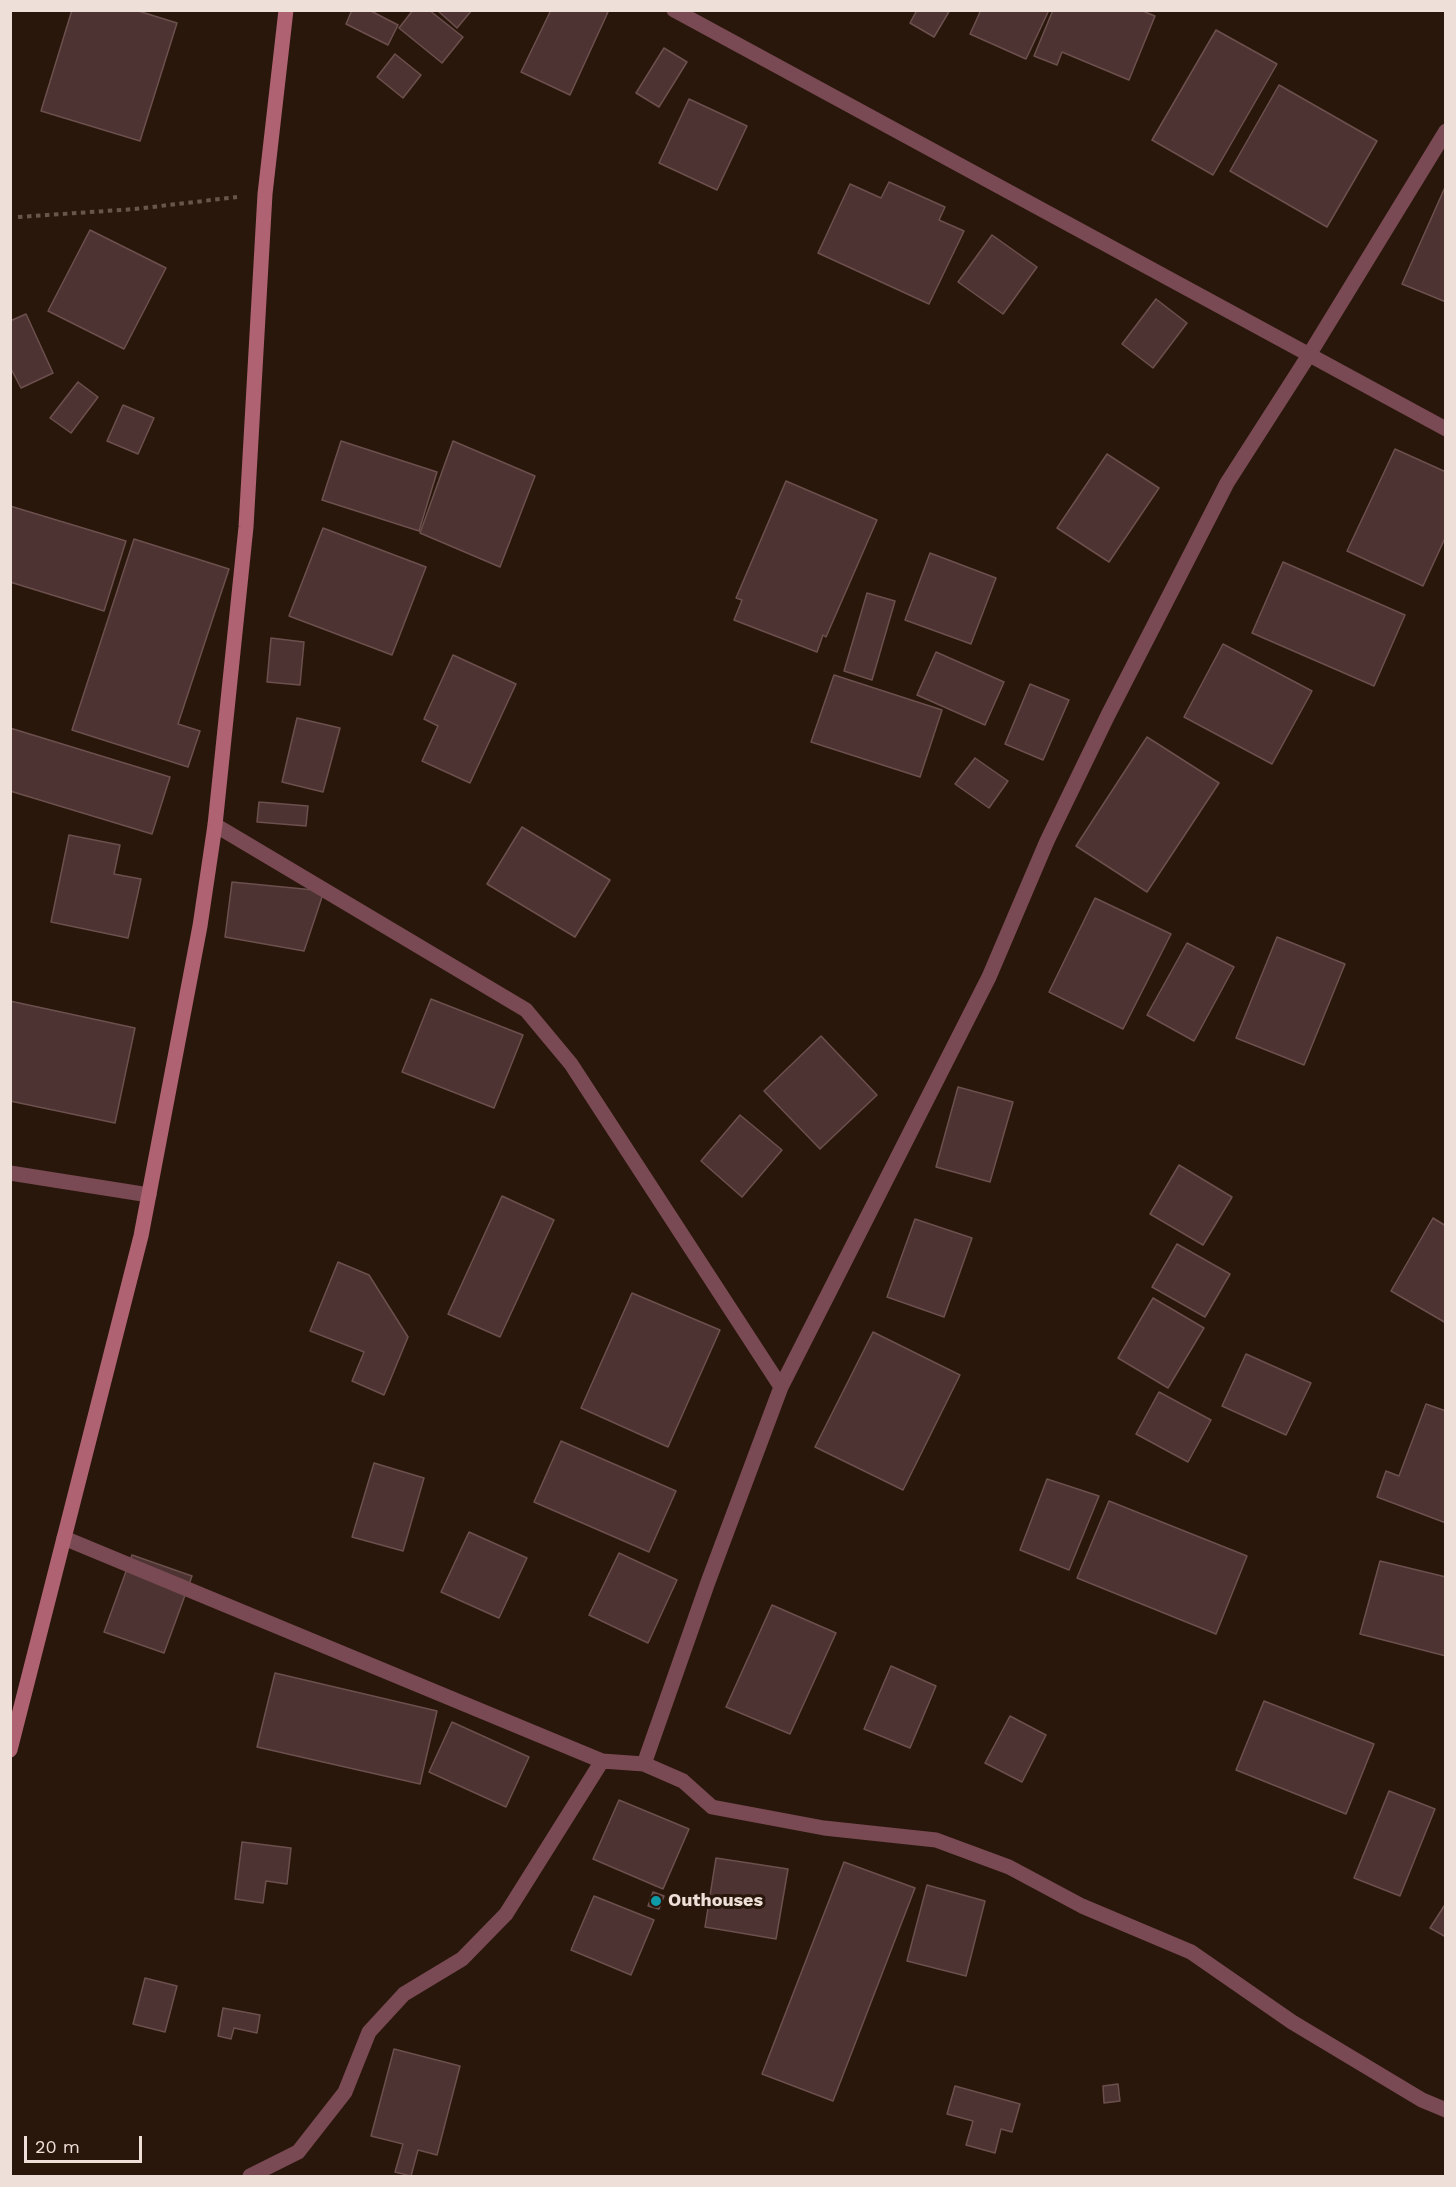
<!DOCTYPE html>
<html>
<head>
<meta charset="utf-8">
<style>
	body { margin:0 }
	#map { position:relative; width:1456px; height:2187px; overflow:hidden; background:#2a170b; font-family:"Work Sans",sans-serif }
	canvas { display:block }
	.frame { position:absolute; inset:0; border:12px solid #eee0d8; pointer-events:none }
	.scale { position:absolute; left:24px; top:2136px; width:118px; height:27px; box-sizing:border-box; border:3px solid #eee0d8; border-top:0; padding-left:8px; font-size:18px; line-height:21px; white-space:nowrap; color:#eee0d8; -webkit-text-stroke:4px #2a170b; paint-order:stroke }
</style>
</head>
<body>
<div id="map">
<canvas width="1456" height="2187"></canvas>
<div class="frame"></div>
<div class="scale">20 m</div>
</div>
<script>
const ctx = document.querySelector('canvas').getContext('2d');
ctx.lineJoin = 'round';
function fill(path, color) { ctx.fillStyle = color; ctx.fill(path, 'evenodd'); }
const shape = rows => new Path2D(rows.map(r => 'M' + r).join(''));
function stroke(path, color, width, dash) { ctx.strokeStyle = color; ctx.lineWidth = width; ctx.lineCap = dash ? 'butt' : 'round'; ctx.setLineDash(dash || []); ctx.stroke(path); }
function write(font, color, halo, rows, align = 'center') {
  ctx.font = font + ' "Work Sans",sans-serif'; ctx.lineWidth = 6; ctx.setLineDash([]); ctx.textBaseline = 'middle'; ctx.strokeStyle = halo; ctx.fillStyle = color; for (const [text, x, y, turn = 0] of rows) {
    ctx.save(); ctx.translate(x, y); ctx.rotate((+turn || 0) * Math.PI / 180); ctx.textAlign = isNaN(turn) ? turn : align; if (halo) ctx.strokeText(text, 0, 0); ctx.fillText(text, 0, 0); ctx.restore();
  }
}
const building = shape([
	[72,10,135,10,177,23,140,141,41,111,72,10],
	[352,10,369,10,398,25,388,45,346,24,352,10],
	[413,10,429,10,463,37,442,63,399,28,413,10],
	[437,10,472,10,457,28,437,10],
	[551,10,604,10,608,12,570,95,521,72,551,10],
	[917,10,950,10,934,37,910,23,917,10],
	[981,10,1049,10,1026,59,970,34,981,10],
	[1053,10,1140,10,1155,16,1129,80,1062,52,1057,65,1034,56,1053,10],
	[1216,30,1277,64,1213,175,1152,140,1216,30],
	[664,48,687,62,659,107,636,93,664,48],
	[395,54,421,75,403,98,377,77,395,54],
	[1279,85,1377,141,1327,227,1230,171,1279,85],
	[689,99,747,126,717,190,659,163,689,99],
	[889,182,945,207,939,220,964,231,929,304,818,253,850,184,881,198,889,182],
	[1446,185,1446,302,1402,284,1446,185],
	[90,230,166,268,124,349,48,311,90,230],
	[992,235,1037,267,1003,314,958,282,992,235],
	[1156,299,1187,323,1153,368,1122,344,1156,299],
	[26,314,53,373,21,388,10,367,10,321,26,314],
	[78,382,98,397,71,433,50,418,78,382],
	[123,405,154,418,138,454,107,441,123,405],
	[341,441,437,472,419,531,322,500,341,441],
	[453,441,535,476,500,567,420,533,453,441],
	[1395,449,1446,472,1446,536,1423,586,1347,551,1395,449],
	[1107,454,1159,488,1109,562,1057,528,1107,454],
	[786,481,877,520,826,637,823,635,817,652,734,620,742,600,736,598,786,481],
	[10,506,126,541,104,611,10,582,10,506],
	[323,528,426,567,392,655,289,616,323,528],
	[134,539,229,569,178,724,200,731,188,767,72,730,134,539],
	[930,553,996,578,971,644,905,620,930,553],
	[1283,562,1405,615,1374,686,1252,633,1283,562],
	[867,593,895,601,872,680,844,671,867,593],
	[271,638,304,642,300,685,267,682,271,638],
	[1223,644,1312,691,1272,764,1184,717,1223,644],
	[936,652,1004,682,985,725,917,695,936,652],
	[453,655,516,684,470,783,422,761,438,726,424,719,453,655],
	[834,675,942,710,920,777,811,742,834,675],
	[1030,684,1069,700,1043,760,1005,744,1030,684],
	[297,718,340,728,323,792,282,782,297,718],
	[10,728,170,777,152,834,10,791,10,728],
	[1147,737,1219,783,1147,892,1076,846,1147,737],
	[975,758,1008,781,989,808,955,784,975,758],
	[259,802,308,806,306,826,257,822,259,802],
	[522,827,610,880,575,937,487,884,522,827],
	[69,835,120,845,114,874,141,879,128,938,51,922,69,835],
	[232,882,324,891,304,951,225,937,232,882],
	[1095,898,1171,934,1123,1029,1049,992,1095,898],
	[1277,937,1345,964,1304,1065,1236,1038,1277,937],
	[1187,943,1234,967,1194,1041,1147,1015,1187,943],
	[431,999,523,1035,494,1108,402,1072,431,999],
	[10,1001,135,1028,115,1123,10,1101,10,1001],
	[821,1036,877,1095,820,1149,764,1091,821,1036],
	[958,1087,1013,1102,990,1182,936,1167,958,1087],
	[740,1115,782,1150,742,1197,701,1161,740,1115],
	[1179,1165,1232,1197,1203,1245,1150,1214,1179,1165],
	[502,1196,554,1220,500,1337,448,1314,502,1196],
	[1433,1218,1446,1226,1446,1323,1391,1291,1433,1218],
	[915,1219,972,1238,944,1317,887,1297,915,1219],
	[1177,1244,1230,1274,1205,1317,1152,1287,1177,1244],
	[338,1262,369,1275,408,1337,384,1395,352,1381,364,1352,310,1331,338,1262],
	[632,1293,720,1330,668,1447,581,1408,632,1293],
	[1153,1298,1204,1328,1168,1388,1118,1358,1153,1298],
	[873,1332,960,1375,903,1490,815,1447,873,1332],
	[1246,1354,1311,1383,1286,1435,1222,1406,1246,1354],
	[1159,1392,1211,1420,1188,1462,1136,1434,1159,1392],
	[1426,1404,1446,1411,1446,1523,1377,1497,1386,1471,1399,1476,1426,1404],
	[561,1441,676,1491,649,1552,534,1502,561,1441],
	[374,1463,424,1478,403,1551,352,1537,374,1463],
	[1047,1479,1099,1496,1069,1570,1020,1550,1047,1479],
	[1109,1501,1247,1556,1216,1634,1077,1578,1109,1501],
	[469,1532,527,1558,499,1618,441,1592,469,1532],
	[619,1553,677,1580,648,1643,589,1615,619,1553],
	[132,1555,192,1576,164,1653,104,1632,132,1555],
	[1380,1561,1446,1577,1446,1656,1360,1634,1380,1561],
	[772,1605,836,1633,790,1734,726,1707,772,1605],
	[891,1666,936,1686,910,1748,864,1729,891,1666],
	[275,1673,437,1711,420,1784,257,1747,275,1673],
	[1264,1701,1374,1744,1346,1814,1236,1770,1264,1701],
	[1010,1716,1046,1735,1022,1782,985,1763,1010,1716],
	[452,1722,529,1757,506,1807,429,1772,452,1722],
	[1389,1791,1435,1809,1400,1896,1354,1878,1389,1791],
	[619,1800,689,1829,663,1889,593,1859,619,1800],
	[242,1842,291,1848,287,1884,266,1881,263,1903,235,1899,242,1842],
	[716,1858,788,1869,776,1939,705,1927,716,1858],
	[844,1862,915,1888,833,2101,762,2074,844,1862],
	[927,1885,985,1901,966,1976,907,1961,927,1885],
	[653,1892,664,1896,659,1909,648,1906,653,1892],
	[594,1896,654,1920,631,1975,571,1950,594,1896],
	[1446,1903,1446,1937,1430,1928,1446,1903],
	[145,1978,177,1986,165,2032,133,2024,145,1978],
	[223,2008,260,2015,257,2033,234,2028,231,2039,218,2036,223,2008],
	[394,2049,460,2066,437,2155,418,2150,411,2176,395,2172,403,2144,371,2136,394,2049],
	[1118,2084,1120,2101,1104,2103,1103,2086,1118,2084],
	[955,2086,1020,2104,1012,2132,1001,2129,995,2153,966,2145,973,2121,947,2114,955,2086]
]);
fill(building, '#4d3332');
stroke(building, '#6c504e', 1.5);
stroke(shape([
	[18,217,135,209,237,197]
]), '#68564c', 4, [4.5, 4.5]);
stroke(shape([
	[674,10,1446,429],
	[215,825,526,1010,571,1064,781,1387],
	[10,1173,149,1195],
	[64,1538,602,1761],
	[644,1764,708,1582,781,1387,989,977,1047,841,1108,715,1227,483,1309,355,1446,131],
	[250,2176,298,2152,345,2092,369,2032,404,1994,462,1959,506,1914,602,1761,644,1764,683,1781,712,1807,824,1828,936,1840,1009,1867,1082,1906,1191,1952,1292,2022,1422,2100,1446,2110]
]), '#794a53', 15);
stroke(shape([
	[10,1750,141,1236,200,926,215,825,246,527,265,194,286,10]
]), '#ae6272', 15);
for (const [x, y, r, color] of [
	[656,1901,6,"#0f9aa8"]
]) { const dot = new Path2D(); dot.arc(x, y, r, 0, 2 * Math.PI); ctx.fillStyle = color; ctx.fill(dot); stroke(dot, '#2a170b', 2); }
write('bold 18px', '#eee0d8', '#2a170b', [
	["Outhouses",668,1901]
], 'left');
</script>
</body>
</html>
